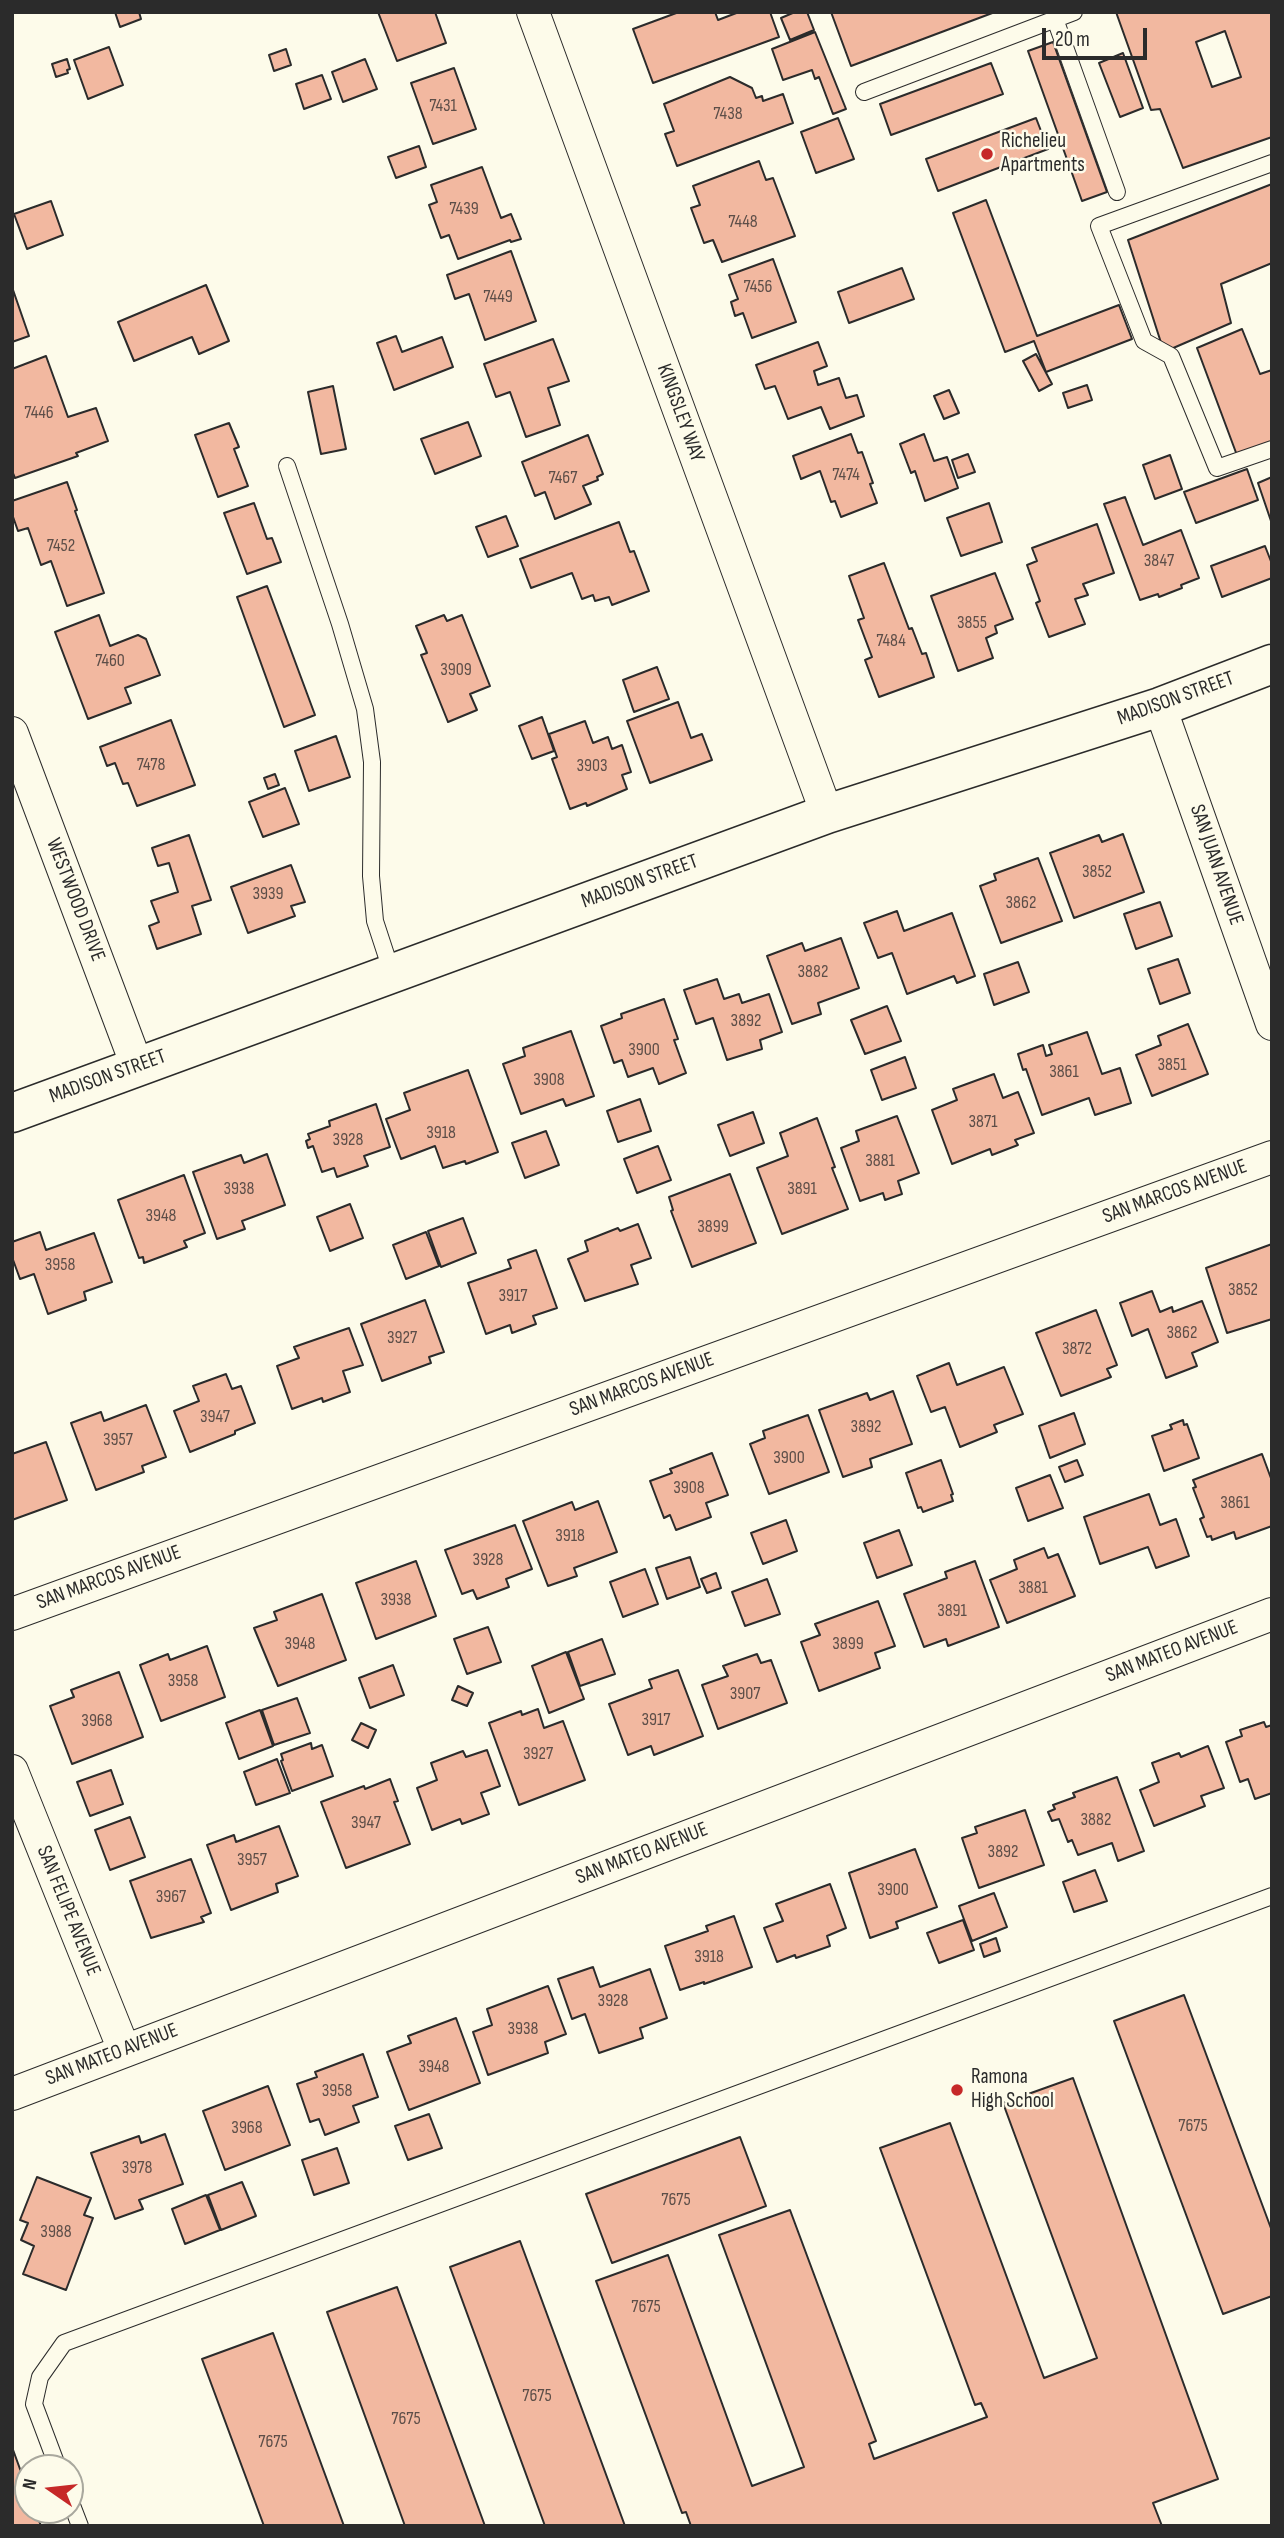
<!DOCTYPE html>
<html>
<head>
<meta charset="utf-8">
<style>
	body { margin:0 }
	#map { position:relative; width:1284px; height:2538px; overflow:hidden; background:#fdfbea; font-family:"Sofia Sans Condensed",sans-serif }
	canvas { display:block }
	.frame { position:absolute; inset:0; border:14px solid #2b2b2b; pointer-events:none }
	.north { position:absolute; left:14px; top:2454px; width:70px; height:70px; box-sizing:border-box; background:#fdfbea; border:2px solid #a9a89e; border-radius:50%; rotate:284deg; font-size:19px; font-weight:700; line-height:28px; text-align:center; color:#2b2b2b }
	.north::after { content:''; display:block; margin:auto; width:24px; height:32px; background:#c62828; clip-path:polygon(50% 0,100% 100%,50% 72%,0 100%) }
	.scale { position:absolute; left:1042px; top:28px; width:105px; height:32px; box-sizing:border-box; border:4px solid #2b2b2b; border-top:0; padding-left:9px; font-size:21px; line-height:24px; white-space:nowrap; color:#2b2b2b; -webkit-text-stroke:5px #fdfbea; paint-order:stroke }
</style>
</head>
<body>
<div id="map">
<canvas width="1284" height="2538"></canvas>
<div class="frame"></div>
<div class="north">N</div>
<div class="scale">20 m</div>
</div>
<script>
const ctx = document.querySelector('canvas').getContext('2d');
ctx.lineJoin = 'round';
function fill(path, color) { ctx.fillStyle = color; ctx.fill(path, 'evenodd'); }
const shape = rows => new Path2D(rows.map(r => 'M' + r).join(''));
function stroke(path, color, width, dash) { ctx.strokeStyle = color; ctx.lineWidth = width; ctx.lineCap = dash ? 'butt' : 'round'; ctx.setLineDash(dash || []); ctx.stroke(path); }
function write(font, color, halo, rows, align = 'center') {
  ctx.font = font + ' "Sofia Sans Condensed",sans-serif'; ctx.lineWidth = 5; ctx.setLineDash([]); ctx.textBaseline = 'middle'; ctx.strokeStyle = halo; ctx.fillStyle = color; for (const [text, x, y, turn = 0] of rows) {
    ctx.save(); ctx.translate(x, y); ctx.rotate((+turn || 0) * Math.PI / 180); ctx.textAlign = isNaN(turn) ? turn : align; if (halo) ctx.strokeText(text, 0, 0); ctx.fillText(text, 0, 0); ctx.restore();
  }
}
const building = shape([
	[115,12,139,12,141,19,120,27,115,12],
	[378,12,435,12,446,43,397,61,378,12],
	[679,12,715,12,718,20,739,12,770,12,779,37,653,83,633,29,679,12],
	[795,12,807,12,814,30,790,40,781,18,795,12],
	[831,12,995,12,851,66,831,12],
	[1116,12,1272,12,1272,137,1183,168,1160,109,1151,110,1116,12],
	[1225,31,1241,77,1212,87,1196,42,1225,31],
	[815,32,846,109,833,114,819,77,815,79,812,70,783,80,772,49,815,32],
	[1053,42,1107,192,1082,201,1028,51,1053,42],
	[109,47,123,85,88,99,74,60,109,47],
	[286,49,291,65,274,71,269,55,286,49],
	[1123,53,1143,108,1120,117,1099,63,1123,53],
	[67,59,70,69,67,70,68,73,56,77,52,64,67,59],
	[365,59,377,89,343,102,332,72,365,59],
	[991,63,1003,94,891,135,880,104,991,63],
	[454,68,476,129,433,144,411,83,454,68],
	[322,75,331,99,304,109,296,84,322,75],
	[730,77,752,88,756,98,762,96,763,101,783,94,793,123,677,166,665,134,674,131,664,104,730,77],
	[838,118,854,159,816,173,801,132,838,118],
	[1036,118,1048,149,938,191,926,159,1036,118],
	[419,146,426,167,396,178,388,157,419,146],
	[759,161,766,180,773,178,795,236,722,262,713,240,704,243,691,208,700,205,693,186,759,161],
	[482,167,501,218,511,214,521,239,511,242,510,240,458,259,449,235,441,238,429,205,437,202,431,185,482,167],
	[1272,184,1272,263,1221,284,1231,323,1164,352,1128,240,1272,184],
	[986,200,1037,336,1119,305,1132,339,1046,372,1034,341,1005,352,953,213,986,200],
	[51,201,63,235,27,249,14,214,51,201],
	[511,251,536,321,485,340,469,294,455,299,447,275,511,251],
	[773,259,796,322,752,338,743,313,735,316,731,302,738,299,729,275,773,259],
	[902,268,914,299,849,323,838,292,902,268],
	[206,285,229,341,199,354,192,337,134,361,118,322,206,285],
	[12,287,29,336,12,342,12,287],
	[1242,329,1260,374,1272,370,1272,446,1238,458,1197,348,1242,329],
	[396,336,402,352,442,337,453,367,394,390,377,343,396,336],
	[553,339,569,381,548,388,560,425,526,437,510,392,496,397,484,364,553,339],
	[818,342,827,366,814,371,818,385,839,378,846,398,857,395,864,416,830,429,821,407,788,419,775,386,765,389,756,365,818,342],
	[1036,354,1052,384,1039,391,1023,361,1036,354],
	[46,356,68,417,96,408,108,441,76,453,78,456,15,478,12,471,12,369,46,356],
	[1087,385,1092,400,1068,408,1063,393,1087,385],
	[333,386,346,449,321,454,308,392,333,386],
	[949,390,959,413,944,419,934,396,949,390],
	[468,422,481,456,435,474,421,439,468,422],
	[229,423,239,447,234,449,248,486,218,497,195,435,229,423],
	[851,434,858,453,862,452,873,483,870,484,877,503,841,517,835,501,831,502,820,471,801,479,793,456,851,434],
	[924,434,934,461,947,457,958,488,925,501,915,471,911,473,900,444,924,434],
	[588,435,603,474,597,477,598,480,583,486,591,504,555,519,545,492,535,496,522,462,588,435],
	[968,454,975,472,958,478,952,460,968,454],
	[1170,455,1182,489,1155,499,1143,465,1170,455],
	[1247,469,1258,500,1196,523,1184,492,1247,469],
	[1272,477,1272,524,1258,483,1272,477],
	[67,482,77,510,75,511,104,593,67,606,51,561,41,565,28,528,18,531,12,514,12,501,67,482],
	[1125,497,1143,545,1181,530,1199,578,1181,585,1182,588,1159,597,1158,594,1140,600,1104,504,1125,497],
	[254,503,267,539,272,538,281,562,247,574,224,513,254,503],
	[989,503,1002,542,961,556,947,518,989,503],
	[506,516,518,546,488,557,476,527,506,516],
	[619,522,630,552,634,551,649,591,612,605,609,597,595,601,593,595,582,599,572,573,531,588,520,559,619,522],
	[1097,524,1114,573,1083,584,1088,595,1075,599,1085,624,1049,637,1036,603,1040,601,1027,565,1037,561,1032,548,1097,524],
	[1265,546,1272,564,1272,578,1222,597,1211,566,1265,546],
	[884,563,909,629,912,628,922,654,926,653,934,677,879,697,865,660,872,657,858,620,864,618,849,576,884,563],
	[995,573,1013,619,995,626,997,633,986,638,993,658,958,671,931,596,995,573],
	[267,586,315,715,284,727,237,597,267,586],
	[99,615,110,646,138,635,146,639,160,675,125,688,131,703,88,719,55,632,99,615],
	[444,615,447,621,462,615,490,686,470,694,477,710,448,722,421,655,427,653,416,626,444,615],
	[657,667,669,699,634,712,623,680,657,667],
	[678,702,691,738,702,734,712,760,650,783,627,721,678,702],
	[542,717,554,751,532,759,519,726,542,717],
	[171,720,195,785,137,806,128,783,123,784,115,763,107,766,100,747,171,720],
	[585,721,593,743,608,737,612,749,622,745,631,772,622,775,627,789,587,806,586,803,570,809,552,759,557,757,549,734,585,721],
	[336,736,350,777,309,791,295,751,336,736],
	[275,774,279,785,268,789,264,778,275,774],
	[285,788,299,824,263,837,249,802,285,788],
	[1123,834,1144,892,1074,918,1050,853,1099,835,1102,842,1123,834],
	[189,835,211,900,192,906,201,934,157,949,149,926,159,922,151,901,178,892,169,863,158,866,152,848,189,835],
	[1038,858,1062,921,1001,943,980,886,996,880,994,874,1038,858],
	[291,865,305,902,291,906,295,916,248,933,231,887,291,865],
	[1160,902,1172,936,1136,949,1124,914,1160,902],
	[897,911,904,931,952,913,975,976,957,983,954,976,907,994,892,953,878,958,864,923,897,911],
	[841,938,859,988,818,1003,821,1014,792,1024,767,956,802,943,805,951,841,938],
	[1178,959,1190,993,1160,1004,1148,969,1178,959],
	[1018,962,1029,992,994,1005,984,974,1018,962],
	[717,979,724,999,739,994,742,1003,769,994,782,1032,760,1040,762,1049,727,1060,713,1018,696,1024,684,990,717,979],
	[664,999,678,1039,674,1040,686,1073,659,1084,653,1068,628,1077,622,1060,614,1063,601,1026,622,1018,621,1014,664,999],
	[887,1006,901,1041,865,1054,851,1020,887,1006],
	[1188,1024,1208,1074,1152,1096,1136,1055,1161,1045,1158,1036,1188,1024],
	[571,1031,594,1096,566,1106,563,1099,521,1114,503,1064,525,1056,523,1048,571,1031],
	[1087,1032,1102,1074,1120,1068,1131,1103,1095,1115,1089,1098,1042,1115,1026,1069,1023,1070,1018,1054,1043,1045,1046,1056,1052,1054,1049,1045,1087,1032],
	[905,1057,916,1088,882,1100,871,1070,905,1057],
	[468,1070,498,1152,466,1164,465,1161,443,1168,435,1146,401,1159,386,1119,410,1110,404,1093,468,1070],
	[994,1074,1003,1098,1018,1092,1034,1133,1015,1140,1018,1145,992,1155,990,1149,952,1164,932,1110,957,1100,953,1089,994,1074],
	[640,1099,651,1131,618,1142,607,1111,640,1099],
	[376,1104,390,1147,364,1156,368,1166,337,1177,334,1168,322,1172,313,1146,308,1148,306,1141,310,1139,308,1134,330,1126,329,1121,376,1104],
	[753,1112,764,1143,730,1156,718,1125,753,1112],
	[897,1116,919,1173,898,1181,902,1194,885,1200,883,1193,860,1201,841,1148,859,1141,856,1131,897,1116],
	[817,1118,835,1167,832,1168,848,1209,782,1234,757,1168,788,1156,780,1133,817,1118],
	[546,1131,559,1165,525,1178,512,1143,546,1131],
	[658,1146,671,1180,637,1193,624,1159,658,1146],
	[267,1154,285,1205,242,1221,245,1229,217,1239,193,1172,241,1155,244,1163,267,1154],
	[730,1174,756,1243,692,1267,671,1211,673,1210,669,1197,730,1174],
	[184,1175,205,1233,184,1241,187,1247,144,1263,143,1257,139,1258,118,1200,184,1175],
	[350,1204,363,1238,330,1251,317,1217,350,1204],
	[463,1218,476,1253,441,1267,428,1231,463,1218],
	[638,1224,651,1258,631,1265,638,1284,585,1301,568,1259,588,1251,585,1241,618,1228,620,1231,638,1224],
	[40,1232,46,1250,94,1233,112,1282,84,1292,86,1300,48,1314,34,1274,20,1279,12,1257,12,1242,40,1232],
	[426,1232,439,1266,406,1279,393,1245,426,1232],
	[1272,1244,1272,1319,1227,1333,1206,1268,1272,1244],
	[536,1250,557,1308,533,1316,536,1324,512,1333,510,1325,486,1334,468,1283,511,1268,508,1260,536,1250],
	[1152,1291,1160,1312,1172,1307,1173,1312,1202,1301,1218,1342,1192,1353,1197,1366,1166,1378,1148,1329,1132,1336,1120,1303,1152,1291],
	[425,1300,444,1352,429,1357,431,1363,382,1381,361,1324,425,1300],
	[1096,1310,1117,1365,1107,1369,1111,1377,1061,1396,1036,1333,1096,1310],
	[349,1328,363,1365,343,1371,350,1392,323,1402,322,1398,292,1409,277,1366,299,1358,294,1347,349,1328],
	[949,1363,957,1385,1004,1367,1023,1414,994,1425,997,1432,960,1447,945,1407,931,1412,917,1376,949,1363],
	[226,1374,232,1389,241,1386,255,1423,235,1431,235,1434,190,1452,174,1411,199,1401,193,1386,226,1374],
	[893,1391,912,1444,870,1459,872,1467,843,1477,819,1410,867,1393,870,1400,893,1391],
	[146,1405,166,1457,142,1466,144,1472,96,1490,71,1423,101,1412,104,1421,146,1405],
	[1074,1413,1085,1444,1050,1458,1039,1426,1074,1413],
	[808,1415,829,1472,769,1494,750,1444,765,1438,763,1431,808,1415],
	[1183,1420,1184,1425,1187,1424,1199,1458,1164,1471,1152,1436,1172,1429,1170,1425,1183,1420],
	[46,1442,67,1500,12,1520,12,1454,46,1442],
	[712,1453,728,1495,706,1503,711,1517,676,1530,670,1515,664,1518,650,1481,672,1473,670,1469,712,1453],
	[1262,1454,1272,1481,1272,1526,1236,1539,1234,1532,1212,1540,1211,1536,1207,1537,1200,1519,1204,1517,1193,1488,1196,1487,1193,1480,1262,1454],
	[941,1460,953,1494,951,1495,953,1501,923,1512,921,1507,918,1508,906,1473,941,1460],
	[1077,1460,1083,1475,1065,1482,1059,1467,1077,1460],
	[1050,1475,1063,1508,1028,1521,1016,1488,1050,1475],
	[1149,1494,1160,1525,1176,1519,1189,1556,1156,1568,1148,1547,1100,1564,1084,1517,1149,1494],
	[598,1501,617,1552,574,1568,577,1576,548,1586,523,1521,572,1502,575,1510,598,1501],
	[786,1520,797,1551,763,1564,751,1533,786,1520],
	[515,1525,532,1569,506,1579,509,1587,477,1599,473,1590,462,1594,445,1550,515,1525],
	[899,1530,912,1565,877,1578,864,1543,899,1530],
	[1044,1548,1048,1558,1058,1554,1075,1596,1007,1623,990,1580,1017,1569,1014,1560,1044,1548],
	[690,1557,700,1587,667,1599,656,1568,690,1557],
	[416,1561,436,1616,376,1639,356,1583,416,1561],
	[975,1561,999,1627,948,1646,946,1639,924,1647,904,1594,947,1578,945,1572,975,1561],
	[645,1569,658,1604,623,1617,610,1582,645,1569],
	[716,1573,721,1588,707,1593,701,1579,716,1573],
	[767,1579,780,1614,745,1626,732,1592,767,1579],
	[322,1594,346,1660,278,1686,254,1628,277,1620,274,1612,322,1594],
	[878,1601,895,1646,875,1653,880,1668,819,1691,801,1642,820,1635,815,1624,878,1601],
	[488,1627,501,1662,467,1674,454,1639,488,1627],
	[602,1639,615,1674,580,1686,568,1652,602,1639],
	[207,1646,225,1697,161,1721,140,1665,168,1654,170,1660,207,1646],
	[566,1652,584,1699,549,1713,532,1666,566,1652],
	[757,1654,761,1663,771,1660,787,1703,718,1729,702,1685,728,1676,723,1666,757,1654],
	[393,1665,404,1695,370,1708,359,1678,393,1665],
	[678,1670,703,1736,654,1755,651,1746,628,1755,609,1704,652,1688,649,1680,678,1670],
	[119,1672,143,1737,72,1764,50,1706,74,1697,71,1690,119,1672],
	[458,1686,473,1693,467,1706,452,1700,458,1686],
	[297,1698,310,1733,274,1745,262,1710,297,1698],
	[538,1709,544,1728,563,1721,585,1780,519,1805,489,1723,521,1711,522,1715,538,1709],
	[260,1710,273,1746,239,1759,226,1723,260,1710],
	[1264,1722,1266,1727,1272,1725,1272,1793,1255,1799,1248,1779,1240,1782,1226,1742,1242,1736,1240,1730,1264,1722],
	[361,1723,376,1730,368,1748,352,1740,361,1723],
	[311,1743,312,1749,322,1745,333,1776,292,1791,281,1761,283,1760,281,1754,311,1743],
	[1208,1746,1224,1788,1201,1796,1205,1806,1154,1826,1140,1790,1159,1782,1152,1763,1179,1753,1181,1757,1208,1746],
	[487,1750,500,1786,481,1793,489,1814,462,1824,460,1819,432,1830,417,1788,437,1780,431,1763,463,1751,466,1757,487,1750],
	[277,1759,290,1793,256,1805,244,1772,277,1759],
	[111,1770,123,1804,90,1816,77,1782,111,1770],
	[1117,1777,1144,1851,1118,1861,1112,1843,1078,1855,1072,1840,1068,1842,1059,1819,1052,1821,1048,1812,1055,1809,1053,1805,1075,1797,1073,1793,1117,1777],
	[390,1779,398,1801,394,1802,410,1844,346,1868,321,1802,364,1786,365,1789,390,1779],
	[1025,1810,1044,1865,979,1888,962,1838,977,1833,975,1827,1025,1810],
	[130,1817,145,1857,110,1870,95,1830,130,1817],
	[279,1826,298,1876,276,1884,278,1892,231,1910,207,1845,234,1835,236,1842,279,1826],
	[915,1849,937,1907,896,1922,898,1928,870,1938,849,1873,915,1849],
	[191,1859,211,1913,201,1917,204,1922,151,1938,130,1881,191,1859],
	[1095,1870,1107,1901,1074,1912,1063,1882,1095,1870],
	[830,1884,846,1928,827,1936,830,1946,796,1958,795,1955,777,1962,764,1928,783,1921,776,1904,830,1884],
	[994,1893,1007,1927,972,1941,959,1906,994,1893],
	[734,1916,752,1967,704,1984,704,1982,680,1990,665,1946,708,1931,706,1926,734,1916],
	[963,1920,974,1950,939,1963,927,1933,963,1920],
	[996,1938,1000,1951,984,1957,980,1944,996,1938],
	[593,1967,600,1987,650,1969,667,2018,640,2028,643,2038,599,2053,585,2014,572,2019,558,1979,593,1967],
	[548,1986,566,2034,545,2042,548,2053,488,2075,473,2032,492,2025,487,2009,548,1986],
	[1184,1995,1272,2231,1272,2296,1223,2314,1114,2021,1184,1995],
	[456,2018,480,2083,409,2110,387,2052,411,2043,408,2036,456,2018],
	[363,2054,378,2097,353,2106,359,2122,325,2135,319,2119,310,2122,297,2084,317,2077,315,2072,363,2054],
	[1073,2078,1218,2479,1153,2503,1162,2526,691,2526,686,2512,682,2513,596,2281,668,2255,752,2486,804,2467,719,2235,790,2210,876,2441,869,2444,874,2459,987,2417,981,2403,975,2405,880,2148,950,2123,1044,2378,1097,2358,1003,2103,1073,2078],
	[268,2086,290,2145,225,2170,203,2111,268,2086],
	[429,2114,442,2148,408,2160,395,2126,429,2114],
	[165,2134,183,2184,139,2200,143,2209,115,2219,91,2153,139,2136,141,2143,165,2134],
	[740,2137,766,2206,612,2263,586,2194,740,2137],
	[337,2148,349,2183,314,2195,302,2160,337,2148],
	[37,2177,91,2198,84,2215,93,2218,66,2290,23,2274,34,2246,21,2240,28,2223,20,2220,37,2177],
	[242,2182,256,2216,221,2230,208,2195,242,2182],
	[206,2195,220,2230,185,2244,172,2209,206,2195],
	[520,2241,625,2526,545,2526,450,2267,520,2241],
	[397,2287,485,2526,405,2526,327,2312,397,2287],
	[273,2333,344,2526,264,2526,202,2359,273,2333],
	[12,2447,28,2491,28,2510,35,2510,41,2526,12,2526,12,2447]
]);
fill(building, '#f2b8a0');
stroke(building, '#2b2b2b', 2);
const service = shape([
	[1055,19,1117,192],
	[864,92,1074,12],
	[1272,163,1099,226,1144,341,1171,356,1217,468,1272,449],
	[287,466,340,624,365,709,372,762,371,876,375,921,392,973],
	[58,2468,34,2404,40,2377,64,2343,1272,1896],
	[70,2500,80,2526]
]);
const minor = shape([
	[533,12,827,814],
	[1160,707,1272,1024],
	[12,733,137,1066],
	[12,1614,1272,1157],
	[12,1771,124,2050],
	[12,2094,1272,1614]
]);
const secondary = shape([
	[12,1113,827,814,1160,707,1272,664]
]);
stroke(service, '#2b2b2b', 18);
stroke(minor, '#2b2b2b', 34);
stroke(secondary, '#2b2b2b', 41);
stroke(service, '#fdfbea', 16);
stroke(minor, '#fdfbea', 32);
stroke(secondary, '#fdfbea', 38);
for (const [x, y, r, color] of [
	[987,154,7,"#c62828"],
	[957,2090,7,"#c62828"]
]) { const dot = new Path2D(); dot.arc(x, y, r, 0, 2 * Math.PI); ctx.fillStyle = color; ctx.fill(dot); stroke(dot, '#fdfbea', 2.5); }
write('18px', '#5d4e48', null, [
	["7431",443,106],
	["7438",728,114],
	["7439",464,209],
	["7448",743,222],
	["7456",758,287],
	["7449",498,297],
	["7446",39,413],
	["7474",846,475],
	["7467",563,478],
	["7452",61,546],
	["3847",1159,561],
	["3855",972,623],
	["7484",891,641],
	["7460",110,661],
	["3909",456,670],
	["7478",151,765],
	["3903",592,766],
	["3852",1097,872],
	["3939",268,894],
	["3862",1021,903],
	["3882",813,972],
	["3892",746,1021],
	["3900",644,1050],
	["3851",1172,1065],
	["3861",1064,1072],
	["3908",549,1080],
	["3871",983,1122],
	["3918",441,1133],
	["3928",348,1140],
	["3881",880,1161],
	["3938",239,1189],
	["3891",802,1189],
	["3948",161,1216],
	["3899",713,1227],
	["3958",60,1265],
	["3852",1243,1290],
	["3917",513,1296],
	["3862",1182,1333],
	["3927",402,1338],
	["3872",1077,1349],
	["3947",215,1417],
	["3892",866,1427],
	["3957",118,1440],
	["3900",789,1458],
	["3908",689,1488],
	["3861",1235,1503],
	["3918",570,1536],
	["3928",488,1560],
	["3881",1033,1588],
	["3938",396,1600],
	["3891",952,1611],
	["3948",300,1644],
	["3899",848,1644],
	["3958",183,1681],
	["3907",745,1694],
	["3917",656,1720],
	["3968",97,1721],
	["3927",538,1754],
	["3882",1096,1820],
	["3947",366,1823],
	["3892",1003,1852],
	["3957",252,1860],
	["3900",893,1890],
	["3967",171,1897],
	["3918",709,1957],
	["3928",613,2001],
	["3938",523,2029],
	["3948",434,2067],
	["3958",337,2091],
	["7675",1193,2126],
	["3968",247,2128],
	["3978",137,2168],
	["7675",676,2200],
	["3988",56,2232],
	["7675",646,2307],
	["7675",537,2396],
	["7675",406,2419],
	["7675",273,2442]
]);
write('21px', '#2b2b2b', '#fdfbea', [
	["Richelieu",1001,142],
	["Apartments",1001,166],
	["Ramona",971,2078],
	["High School",971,2102]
], 'left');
write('21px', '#2b2b2b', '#fdfbea', [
	["KINGSLEY WAY",680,413,70],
	["MADISON STREET",1176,699,-20],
	["SAN JUAN AVENUE",1216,865,71],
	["MADISON STREET",640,882,-20],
	["WESTWOOD DRIVE",75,900,69],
	["MADISON STREET",108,1077,-20],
	["SAN MARCOS AVENUE",1175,1192,-20],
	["SAN MARCOS AVENUE",642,1385,-20],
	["SAN MARCOS AVENUE",109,1578,-20],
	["SAN MATEO AVENUE",1172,1652,-21],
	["SAN MATEO AVENUE",642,1854,-21],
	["SAN FELIPE AVENUE",68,1911,68],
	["SAN MATEO AVENUE",112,2055,-21]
]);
</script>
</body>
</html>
